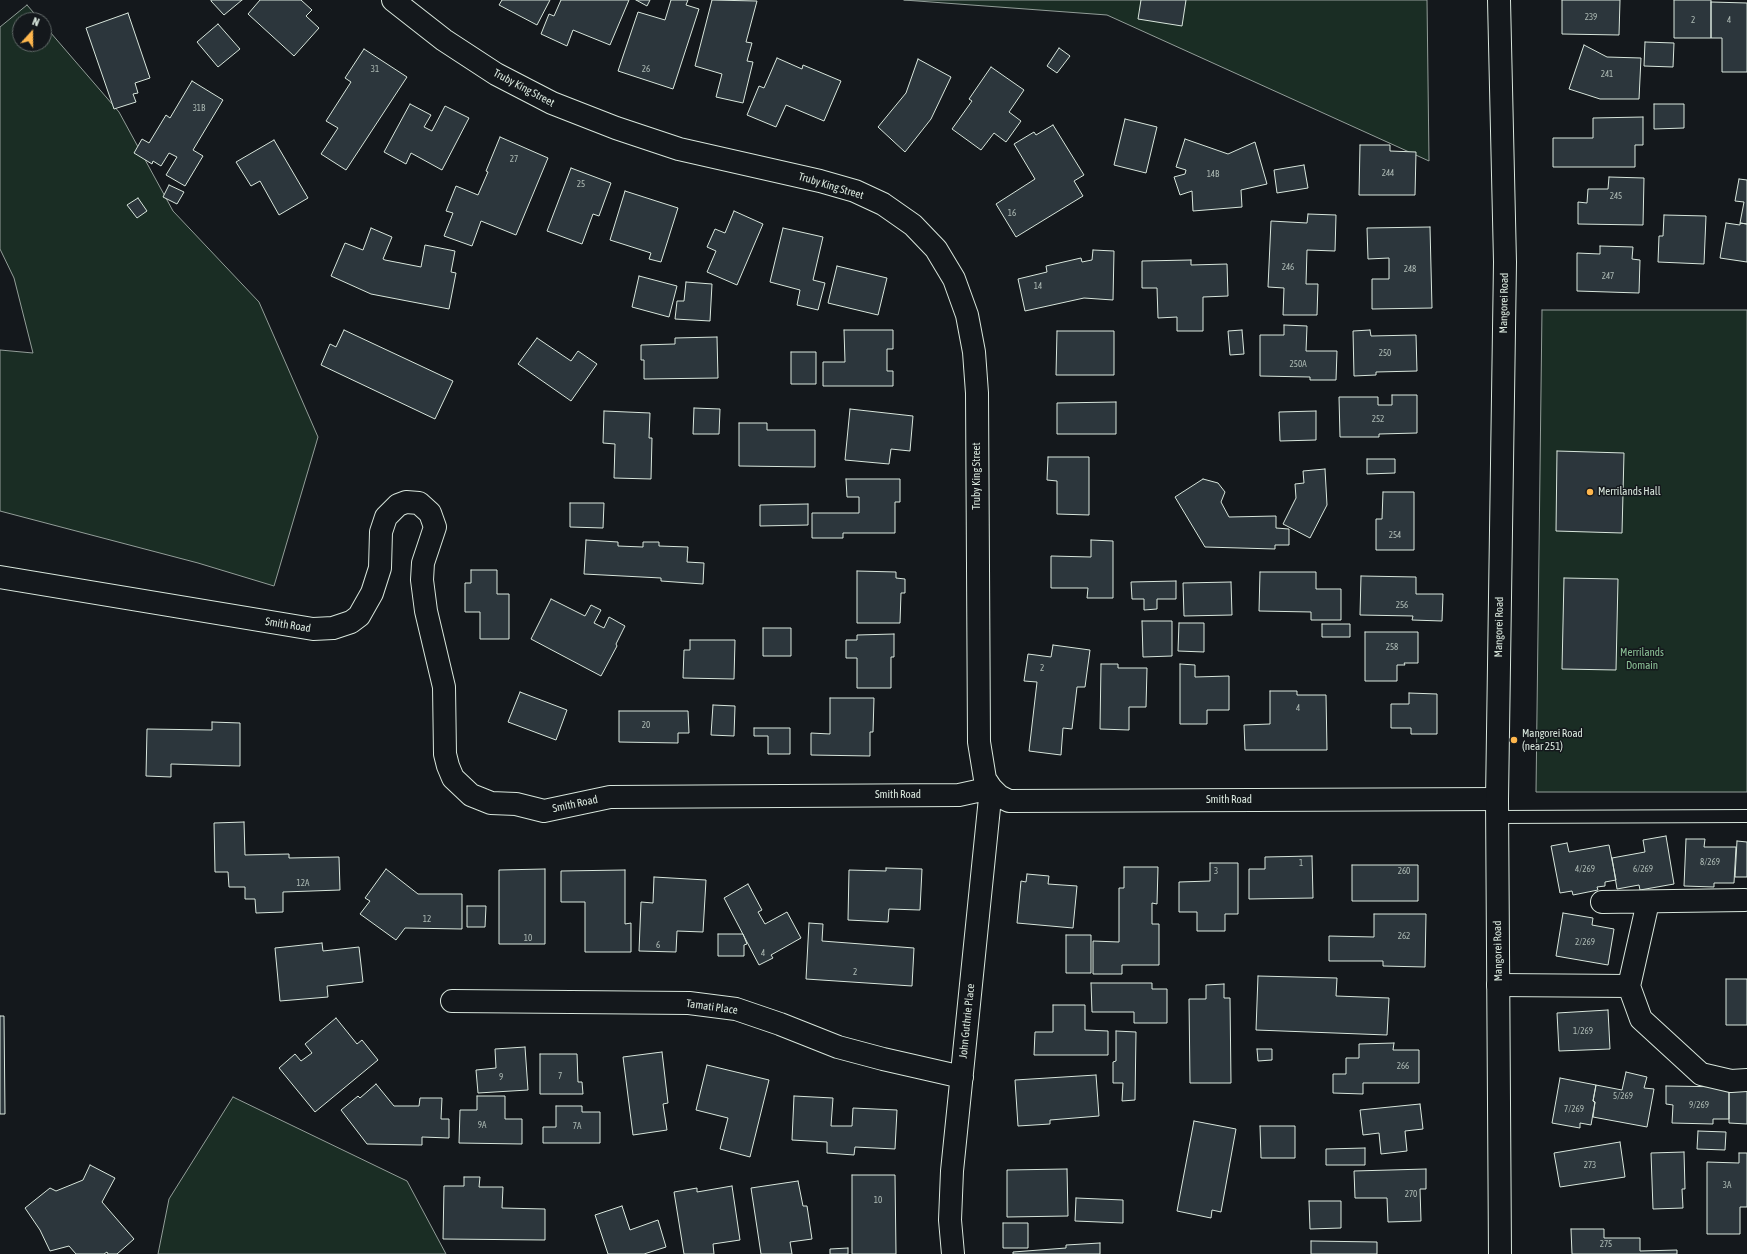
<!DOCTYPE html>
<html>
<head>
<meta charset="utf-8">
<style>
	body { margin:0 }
	#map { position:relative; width:1747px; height:1254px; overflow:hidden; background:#14181c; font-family:"Asap Condensed",sans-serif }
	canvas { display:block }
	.north { position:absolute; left:12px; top:12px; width:40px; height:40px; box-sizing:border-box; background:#14181c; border:1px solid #626a69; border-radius:50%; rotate:21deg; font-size:11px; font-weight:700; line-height:16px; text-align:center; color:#d8e6dc }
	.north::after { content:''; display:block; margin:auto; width:14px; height:18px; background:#ffb74d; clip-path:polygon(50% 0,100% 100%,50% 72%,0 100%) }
</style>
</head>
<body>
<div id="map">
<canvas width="1747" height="1254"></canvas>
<div class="north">N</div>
</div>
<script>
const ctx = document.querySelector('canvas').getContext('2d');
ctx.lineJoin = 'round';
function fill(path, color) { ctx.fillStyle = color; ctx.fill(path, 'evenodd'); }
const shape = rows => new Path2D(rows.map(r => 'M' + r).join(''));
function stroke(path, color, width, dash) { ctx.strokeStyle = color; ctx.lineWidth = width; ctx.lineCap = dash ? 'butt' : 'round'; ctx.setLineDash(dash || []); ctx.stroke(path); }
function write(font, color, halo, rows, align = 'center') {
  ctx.font = font + ' "Asap Condensed",sans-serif'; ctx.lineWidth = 3; ctx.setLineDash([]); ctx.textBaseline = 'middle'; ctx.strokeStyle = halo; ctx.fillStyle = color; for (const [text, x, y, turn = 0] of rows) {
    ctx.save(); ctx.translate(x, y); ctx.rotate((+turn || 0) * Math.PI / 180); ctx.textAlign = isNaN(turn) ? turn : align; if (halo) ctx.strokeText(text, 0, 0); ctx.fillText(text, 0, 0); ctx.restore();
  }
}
const green = shape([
	[904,0,1427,0,1429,161,1107,15,904,0],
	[27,5,40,20,20,20,20,44,44,44,44,25,119,112,173,211,259,302,318,437,274,586,198,563,0,511,0,350,33,353,14,278,0,249,0,27,27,5],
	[1542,310,1747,310,1747,792,1536,792,1542,310],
	[233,1097,407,1181,446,1254,158,1254,169,1199,233,1097]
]);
fill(green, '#1a2d24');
stroke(green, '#939e99', 1);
const building = shape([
	[242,0,224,15,211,1,211,0,242,0],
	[260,0,301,0,312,10,306,16,319,28,294,56,248,14,260,0],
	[502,0,550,0,537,25,499,5,502,0],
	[561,0,629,0,610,45,573,30,567,46,541,34,549,14,554,16,561,0],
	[636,0,650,0,647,6,636,0],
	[671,0,688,0,686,5,699,9,673,89,618,71,638,12,665,20,671,0],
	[712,0,757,1,746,42,752,43,747,61,753,62,743,103,716,97,722,74,695,66,712,0],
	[1141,0,1186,0,1182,26,1138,19,1141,0],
	[1562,0,1620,0,1619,35,1562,34,1562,0],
	[1674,0,1711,0,1711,38,1674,38,1674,0],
	[1711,2,1747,3,1747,72,1722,72,1722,38,1711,38,1711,2],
	[128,13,150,78,135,83,138,93,133,94,136,102,114,109,86,28,128,13],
	[218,24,240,49,218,67,197,42,218,24],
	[1645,42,1674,43,1673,67,1644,66,1645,42],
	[1584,45,1607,57,1641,58,1639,99,1600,99,1569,89,1584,45],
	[1059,48,1070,56,1057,73,1047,66,1059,48],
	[364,49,407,77,346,170,321,154,338,128,326,121,351,82,345,78,364,49],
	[777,58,802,69,803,65,841,81,824,121,786,105,776,127,747,115,759,86,764,88,777,58],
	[918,59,951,77,931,119,905,152,878,127,906,93,918,59],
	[991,67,1024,90,1009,112,1021,121,1006,142,994,133,981,150,952,129,972,101,969,99,991,67],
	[192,81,223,100,193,150,203,156,185,186,166,175,177,157,169,153,161,166,153,161,152,164,134,153,142,139,149,143,166,115,170,118,192,81],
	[410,104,431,115,424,127,432,131,445,106,469,118,442,170,411,153,406,164,384,152,410,104],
	[1654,104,1684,104,1684,128,1654,129,1654,104],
	[1643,117,1643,145,1635,145,1635,167,1553,167,1553,138,1593,138,1593,118,1643,117],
	[1125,119,1157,127,1146,173,1114,165,1125,119],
	[1053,125,1084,175,1074,181,1083,196,1016,237,996,204,1035,179,1014,144,1034,132,1036,135,1053,125],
	[500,137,548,158,516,235,481,221,472,246,444,236,453,213,446,211,456,186,478,195,488,172,486,171,500,137],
	[1185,139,1228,154,1255,142,1267,184,1241,190,1242,207,1193,211,1192,191,1180,195,1174,177,1185,174,1186,170,1176,167,1185,139],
	[274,140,308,198,279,215,260,181,251,186,236,162,274,140],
	[1360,145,1390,145,1390,151,1416,152,1415,195,1359,195,1360,145],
	[1304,165,1308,188,1277,193,1274,170,1304,165],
	[571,168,611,183,599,216,593,214,582,244,547,231,571,168],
	[1609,177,1644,178,1643,225,1578,224,1578,202,1587,203,1588,189,1608,189,1609,177],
	[1739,179,1747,180,1747,224,1740,223,1744,202,1735,201,1739,179],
	[169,185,184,192,177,204,163,197,169,185],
	[625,191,678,208,661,262,649,259,651,253,610,240,625,191],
	[138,198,147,211,137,218,127,205,138,198],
	[734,211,763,224,737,285,707,272,716,251,707,247,715,229,725,233,734,211],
	[1308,214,1336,215,1335,251,1307,250,1306,284,1318,284,1317,315,1283,315,1284,288,1268,287,1271,221,1307,223,1308,214],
	[1664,215,1706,216,1704,264,1658,262,1659,236,1663,236,1664,215],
	[1726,223,1740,225,1740,223,1747,224,1747,262,1720,258,1726,223],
	[1430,227,1432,308,1372,309,1372,279,1389,279,1389,258,1368,259,1367,228,1430,227],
	[371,228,392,237,383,259,385,260,421,267,425,245,455,251,451,272,456,273,449,309,371,294,331,276,345,243,363,250,371,228],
	[783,228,823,237,813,280,825,283,818,310,797,305,800,290,770,282,783,228],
	[1600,246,1633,247,1632,259,1640,260,1639,293,1577,291,1577,253,1600,254,1600,246],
	[1093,250,1114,251,1113,300,1084,298,1025,311,1018,279,1047,272,1046,266,1081,258,1082,262,1092,260,1093,250],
	[1191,260,1191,265,1227,264,1228,296,1203,297,1203,331,1177,331,1177,317,1158,318,1157,288,1142,288,1142,261,1191,260],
	[837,266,887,278,878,315,828,303,837,266],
	[639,276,677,286,669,317,632,307,639,276],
	[686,282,712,284,710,321,675,319,677,301,684,301,686,282],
	[1284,325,1307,326,1306,351,1337,351,1336,380,1310,380,1310,377,1260,376,1260,335,1284,335,1284,325],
	[344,330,453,381,435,419,321,365,330,344,336,347,344,330],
	[844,330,893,330,893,349,887,349,887,371,893,371,893,386,823,386,823,362,845,362,844,330],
	[1242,330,1244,354,1230,355,1228,331,1242,330],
	[1370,330,1371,336,1416,335,1417,371,1376,372,1376,375,1354,376,1353,331,1370,330],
	[1057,331,1114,331,1114,375,1056,375,1057,331],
	[717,337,718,378,644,379,644,360,641,360,641,345,675,344,675,338,717,337],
	[537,338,571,361,578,351,597,364,571,401,518,364,537,338],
	[791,352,816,352,816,384,791,384,791,352],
	[1392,395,1417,395,1417,433,1379,434,1379,437,1340,437,1339,397,1378,397,1378,405,1392,405,1392,395],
	[1116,402,1116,434,1057,434,1057,403,1116,402],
	[694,408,720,409,719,434,693,434,694,408],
	[850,409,913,416,910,451,891,449,889,464,845,460,850,409],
	[604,411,650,413,649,438,652,438,651,479,614,478,615,444,603,443,604,411],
	[1316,411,1316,440,1280,441,1279,412,1316,411],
	[739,423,767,423,767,430,815,430,815,467,739,466,739,423],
	[1557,451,1624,453,1622,533,1556,531,1557,451],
	[1048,457,1089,457,1089,515,1057,514,1057,481,1047,480,1048,457],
	[1367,459,1395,459,1395,473,1367,474,1367,459],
	[1325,469,1327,505,1310,538,1283,524,1296,498,1295,484,1304,483,1303,471,1325,469],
	[846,479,900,479,900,502,895,502,895,533,843,533,843,538,812,538,812,513,859,513,859,497,847,497,846,479],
	[1203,479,1218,483,1225,492,1221,502,1229,517,1276,516,1276,528,1289,529,1289,545,1275,545,1275,549,1205,547,1175,497,1203,479],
	[1383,492,1414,492,1414,550,1376,550,1376,519,1382,519,1383,492],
	[570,503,604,503,603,528,570,527,570,503],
	[808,504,808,525,760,526,760,505,808,504],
	[586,540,618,542,618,546,643,547,643,542,659,542,659,546,688,547,687,562,704,563,703,584,661,581,661,578,584,574,586,540],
	[1091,540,1113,541,1113,598,1087,598,1088,588,1051,588,1051,556,1091,557,1091,540],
	[471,570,497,570,497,594,509,594,509,639,480,639,480,612,465,612,465,583,471,583,471,570],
	[857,571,896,572,896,578,905,579,905,593,901,593,900,623,857,623,857,571],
	[1260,572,1316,572,1316,589,1341,589,1341,620,1311,620,1311,612,1259,611,1260,572],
	[1361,576,1416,577,1416,594,1443,594,1442,621,1412,620,1413,616,1360,615,1361,576],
	[1564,578,1618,579,1616,670,1562,669,1564,578],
	[1176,581,1176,599,1157,599,1157,609,1144,610,1144,599,1132,599,1131,582,1176,581],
	[1231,582,1232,615,1184,616,1183,583,1231,582],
	[551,599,585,616,591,605,601,610,594,623,604,628,609,617,625,626,616,644,617,646,601,676,531,639,551,599],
	[1142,621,1172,621,1172,656,1143,657,1142,621],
	[1179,623,1204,623,1204,652,1178,651,1179,623],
	[1322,624,1350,624,1350,637,1322,637,1322,624],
	[763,628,791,628,791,656,763,656,763,628],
	[1365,632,1418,632,1418,663,1404,663,1405,665,1397,665,1397,681,1365,681,1365,632],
	[894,634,894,657,891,657,891,688,857,688,857,658,846,658,846,640,857,640,857,635,894,634],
	[690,640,735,640,734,679,683,678,684,650,690,650,690,640],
	[1053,645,1090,650,1085,687,1077,687,1072,729,1063,728,1061,755,1029,751,1037,682,1024,681,1028,654,1051,657,1053,645],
	[1101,664,1118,664,1118,668,1147,668,1146,707,1129,707,1129,730,1100,729,1101,664],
	[1180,664,1195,665,1195,677,1229,676,1229,710,1207,710,1207,724,1180,724,1180,664],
	[1270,691,1297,691,1297,695,1326,695,1327,750,1245,750,1244,725,1270,724,1270,691],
	[520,692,567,710,556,740,508,722,520,692],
	[1409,693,1437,694,1437,734,1411,734,1411,728,1391,728,1391,704,1409,704,1409,693],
	[830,698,874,698,873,732,870,732,870,756,811,755,811,733,830,734,830,698],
	[713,705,735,706,734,736,711,735,713,705],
	[619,711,688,711,689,733,678,733,678,743,619,742,619,711],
	[212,722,240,723,240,766,171,764,171,777,146,776,147,729,212,730,212,722],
	[754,728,790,728,790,754,768,754,768,736,754,736,754,728],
	[244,822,245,855,289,854,289,858,339,857,340,890,283,892,283,912,256,913,255,899,245,899,245,887,229,887,228,872,215,872,214,823,244,822],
	[1666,836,1674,884,1640,890,1639,885,1617,889,1612,858,1645,852,1643,840,1666,836],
	[1686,839,1705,839,1704,847,1736,847,1734,883,1714,883,1714,887,1684,886,1686,839],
	[1737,841,1747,842,1747,877,1735,877,1737,841],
	[1567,843,1569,852,1609,845,1616,880,1605,882,1605,886,1597,887,1598,890,1573,895,1572,891,1560,893,1551,846,1567,843],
	[1312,856,1313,898,1249,899,1249,869,1265,869,1265,857,1312,856],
	[1210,863,1238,863,1238,914,1225,914,1225,931,1197,931,1197,912,1179,912,1179,882,1210,881,1210,863],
	[1352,865,1418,865,1418,901,1352,901,1352,865],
	[1124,867,1158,867,1157,904,1152,903,1152,924,1159,924,1159,965,1122,965,1122,974,1093,974,1093,941,1119,942,1119,888,1124,888,1124,867],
	[886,868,922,869,920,910,889,909,888,922,848,920,849,870,886,871,886,868],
	[386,869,418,894,462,894,462,929,405,928,396,940,360,914,370,901,365,898,386,869],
	[545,869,545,944,499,944,499,870,545,869],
	[625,870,625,924,631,923,631,952,585,952,585,902,561,902,561,871,625,870],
	[1027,874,1049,876,1048,884,1077,886,1073,928,1017,923,1021,881,1026,882,1027,874],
	[654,877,706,880,703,932,677,931,676,952,639,951,641,902,653,903,654,877],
	[748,884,762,910,758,912,765,924,787,912,801,938,771,955,773,958,759,965,724,898,748,884],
	[467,906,486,906,485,927,467,927,467,906],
	[1563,913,1593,918,1592,925,1614,929,1608,965,1556,956,1563,913],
	[1374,914,1426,914,1425,967,1383,966,1383,961,1329,961,1329,936,1374,937,1374,914],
	[809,923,823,924,822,941,914,948,912,986,806,979,809,923],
	[718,934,743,934,747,944,744,945,744,956,718,956,718,934],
	[1066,935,1091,935,1091,973,1066,973,1066,935],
	[322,943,323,951,359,947,363,982,327,986,328,997,280,1001,275,948,322,943],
	[1258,976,1337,978,1336,996,1389,998,1387,1035,1256,1030,1258,976],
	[1726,979,1747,979,1747,1025,1726,1025,1726,979],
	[1091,983,1152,983,1152,989,1167,989,1167,1023,1134,1023,1134,1012,1092,1012,1091,983],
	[1224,984,1224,998,1230,998,1231,1083,1190,1083,1189,999,1206,999,1206,985,1224,984],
	[1053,1005,1085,1005,1085,1030,1108,1031,1108,1055,1034,1055,1035,1032,1053,1032,1053,1005],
	[1608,1010,1610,1049,1559,1051,1557,1013,1608,1010],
	[0,1016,4,1016,5,1114,0,1114,0,1016],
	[336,1018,357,1044,362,1040,378,1060,315,1112,279,1068,295,1054,301,1061,312,1053,305,1044,336,1018],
	[1116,1031,1136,1032,1135,1100,1122,1101,1123,1083,1113,1083,1113,1062,1116,1061,1116,1031],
	[1394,1043,1393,1050,1419,1050,1419,1083,1363,1083,1363,1094,1333,1093,1333,1074,1346,1074,1346,1058,1359,1058,1359,1044,1394,1043],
	[525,1047,528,1090,478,1093,476,1070,496,1068,495,1049,525,1047],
	[1257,1049,1272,1049,1272,1060,1258,1061,1257,1049],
	[662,1052,668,1103,663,1104,667,1130,633,1135,623,1057,662,1052],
	[540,1054,577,1054,578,1082,582,1082,583,1094,540,1094,540,1054],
	[707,1065,769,1080,750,1157,720,1149,728,1118,696,1110,707,1065],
	[1626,1072,1647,1077,1644,1088,1654,1089,1647,1127,1593,1117,1595,1102,1593,1101,1596,1085,1622,1090,1626,1072],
	[1096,1075,1099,1116,1050,1120,1050,1124,1018,1126,1015,1080,1096,1075],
	[1560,1078,1596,1085,1593,1101,1595,1102,1591,1125,1580,1123,1580,1128,1552,1123,1560,1078],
	[376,1084,394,1106,419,1106,420,1098,442,1098,441,1119,449,1119,449,1138,422,1137,422,1145,367,1144,341,1110,358,1096,360,1098,376,1084],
	[1666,1086,1729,1087,1729,1119,1713,1119,1713,1124,1672,1123,1673,1105,1666,1104,1666,1086],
	[1747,1086,1747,1124,1729,1123,1729,1089,1747,1086],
	[477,1096,505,1096,505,1119,522,1119,522,1144,459,1143,460,1110,477,1110,477,1096],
	[794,1096,833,1098,831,1126,852,1126,853,1108,897,1110,895,1149,855,1147,854,1155,827,1153,827,1142,792,1140,794,1096],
	[1420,1104,1423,1129,1405,1131,1407,1151,1381,1154,1379,1133,1363,1135,1360,1110,1420,1104],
	[556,1106,582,1106,582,1112,600,1112,600,1143,543,1143,543,1127,556,1127,556,1106],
	[1194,1121,1236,1129,1221,1212,1212,1210,1211,1218,1177,1211,1194,1121],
	[1260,1126,1295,1126,1295,1158,1261,1158,1260,1126],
	[1698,1131,1726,1132,1725,1150,1697,1149,1698,1131],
	[1620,1142,1625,1177,1560,1187,1554,1153,1620,1142],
	[1365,1148,1365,1165,1326,1165,1326,1149,1365,1148],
	[1684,1152,1685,1189,1682,1189,1683,1208,1653,1209,1651,1153,1684,1152],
	[1739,1153,1747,1153,1747,1207,1740,1207,1740,1234,1707,1234,1707,1162,1739,1163,1739,1153],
	[90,1165,115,1178,102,1202,134,1239,117,1254,108,1254,107,1252,104,1254,76,1254,69,1246,50,1251,40,1230,25,1208,50,1188,56,1191,83,1180,90,1165],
	[1067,1169,1068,1216,1007,1217,1007,1170,1067,1169],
	[1426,1169,1426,1189,1420,1189,1421,1221,1388,1222,1387,1198,1355,1198,1354,1171,1426,1169],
	[852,1175,895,1175,896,1254,852,1254,852,1175],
	[464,1177,480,1177,479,1187,503,1187,502,1208,545,1209,545,1240,443,1239,444,1186,464,1186,464,1177],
	[798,1181,803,1206,807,1206,812,1239,790,1242,792,1254,761,1254,751,1188,798,1181],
	[732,1186,740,1240,713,1244,714,1254,684,1254,674,1192,697,1188,697,1192,732,1186],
	[1076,1198,1123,1200,1123,1223,1075,1221,1076,1198],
	[1309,1201,1341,1201,1341,1228,1310,1229,1309,1201],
	[622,1206,630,1230,658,1220,666,1247,644,1254,608,1254,595,1215,622,1206],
	[1003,1223,1028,1223,1028,1248,1003,1248,1003,1223],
	[1571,1229,1604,1229,1604,1238,1640,1238,1640,1251,1677,1250,1677,1254,1572,1254,1571,1229],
	[1311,1241,1377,1242,1377,1254,1311,1254,1311,1241],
	[1100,1243,1100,1254,1013,1254,1013,1252,1066,1248,1066,1245,1100,1243],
	[848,1248,848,1254,830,1254,830,1249,848,1248]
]);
fill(building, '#2c363c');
stroke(building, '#d8e6dc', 1);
const lane = shape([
	[1497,817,1747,816]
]);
const street = shape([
	[393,0,444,40,496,74,552,103,616,128,679,149,820,181,855,191,883,204,913,225,936,249,954,279,967,315,974,352,977,393,979,742,985,779,991,788,952,1171,950,1220,953,1254],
	[0,577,313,629,333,628,351,622,359,616,372,593,380,568,381,532,386,517,398,505,406,502,419,503,430,513,435,527,423,563,422,580,426,611,444,687,445,754,448,766,453,778,471,795,491,803,516,804,544,811,610,797,959,795,991,788,999,796,1009,801,1497,799],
	[1602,902,1745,900],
	[1498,985,1629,986,1641,1019,1701,1074,1731,1081,1747,1080],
	[1629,986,1648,902],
	[452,1001,689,1003,736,1009,780,1024,838,1047,883,1059,962,1077]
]);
const secondary = shape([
	[1499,0,1505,262,1497,799,1500,1254]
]);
stroke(lane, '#d8e6dc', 14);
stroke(street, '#d8e6dc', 24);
stroke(secondary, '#d8e6dc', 24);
stroke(lane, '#14181c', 12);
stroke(street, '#14181c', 22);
stroke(secondary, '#14181c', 22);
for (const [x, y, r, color] of [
	[1590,492,4,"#ffb74d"],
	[1514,740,4,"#ffb74d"]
]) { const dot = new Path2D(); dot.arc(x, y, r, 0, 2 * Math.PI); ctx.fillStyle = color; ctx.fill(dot); stroke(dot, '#14181c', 1.5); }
write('9px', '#adbab4', null, [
	["239",1591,17],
	["2",1693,20],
	["4",1729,20],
	["31",375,69],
	["26",646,69],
	["241",1607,74],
	["31B",199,108],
	["27",514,159],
	["244",1388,173],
	["14B",1213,174],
	["25",581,184],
	["245",1616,196],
	["16",1012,213],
	["246",1288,267],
	["248",1410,269],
	["247",1608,276],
	["14",1038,286],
	["250",1385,353],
	["250A",1298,364],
	["252",1378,419],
	["254",1395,535],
	["256",1402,605],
	["258",1392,647],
	["2",1042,668],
	["4",1298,708],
	["20",646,725],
	["8/269",1710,862],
	["1",1301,863],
	["4/269",1585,869],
	["6/269",1643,869],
	["3",1216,871],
	["260",1404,871],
	["12A",303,883],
	["12",427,919],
	["262",1404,936],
	["10",528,938],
	["2/269",1585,942],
	["6",658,945],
	["4",763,953],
	["2",855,972],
	["1/269",1583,1031],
	["266",1403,1066],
	["7",560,1076],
	["9",501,1077],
	["5/269",1623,1096],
	["9/269",1699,1105],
	["7/269",1574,1109],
	["9A",482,1125],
	["7A",577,1126],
	["273",1590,1165],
	["3A",1727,1185],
	["270",1411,1194],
	["10",878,1200],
	["275",1606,1244]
]);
write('11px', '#d8e6dc', '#14181c', [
	["Truby King Street",524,88,28],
	["Truby King Street",831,186,17],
	["Mangorei Road",1504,303,-89],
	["Truby King Street",977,476,-90],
	["Smith Road",288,625,9],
	["Mangorei Road",1499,627,-89],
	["Smith Road",898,795],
	["Smith Road",1229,800],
	["Smith Road",575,804,-12],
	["Mangorei Road",1498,951,-91],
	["Tamati Place",712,1007,8],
	["John Guthrie Place",967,1021,-84]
]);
write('11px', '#d8e6dc', '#14181c', [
	["Merrilands Hall",1598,492],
	["Mangorei Road",1522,734],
	["(near 251)",1522,747]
], 'left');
write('11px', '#8ac095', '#14181c', [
	["Merrilands",1642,653],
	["Domain",1642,666]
]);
</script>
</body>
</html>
